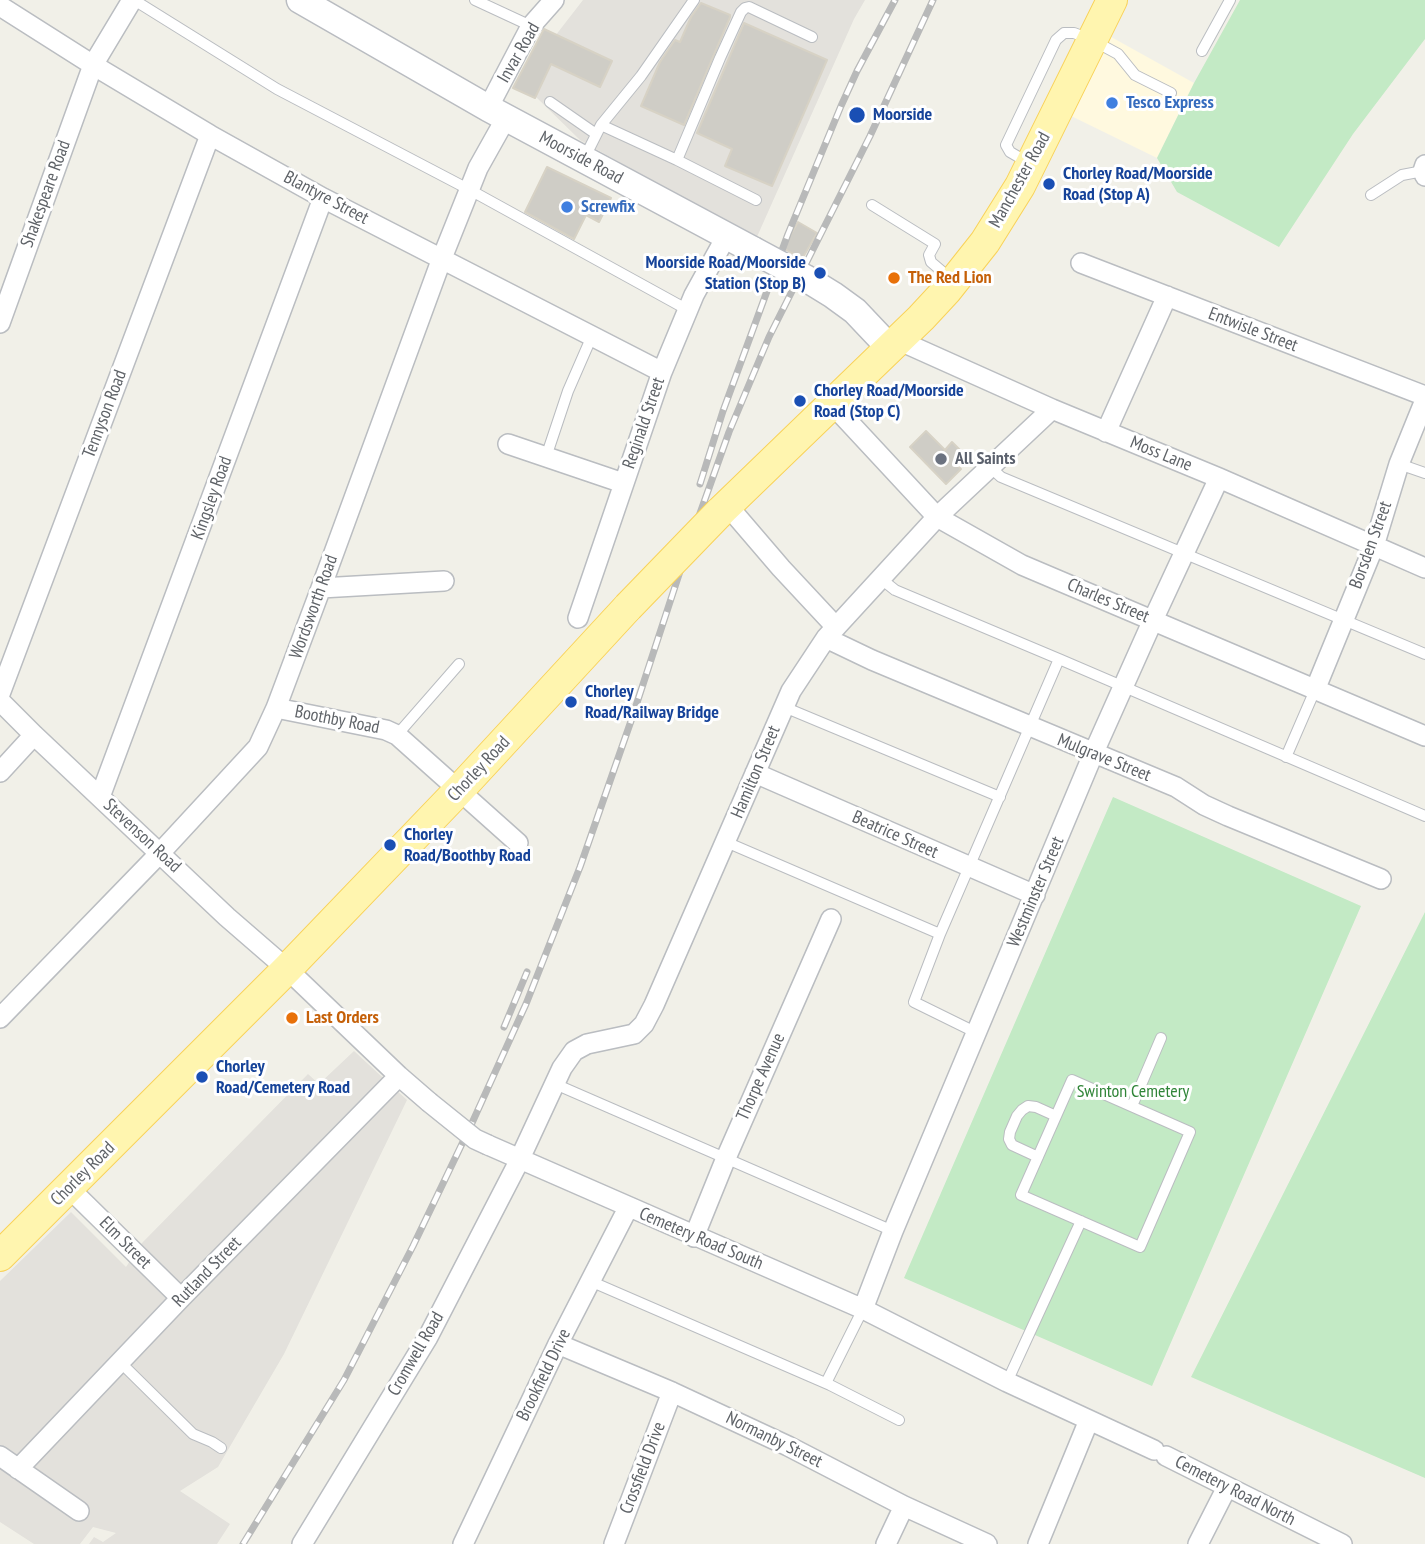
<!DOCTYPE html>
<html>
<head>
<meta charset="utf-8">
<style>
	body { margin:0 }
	canvas { display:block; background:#f1f0e8 }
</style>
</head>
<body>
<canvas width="1425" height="1544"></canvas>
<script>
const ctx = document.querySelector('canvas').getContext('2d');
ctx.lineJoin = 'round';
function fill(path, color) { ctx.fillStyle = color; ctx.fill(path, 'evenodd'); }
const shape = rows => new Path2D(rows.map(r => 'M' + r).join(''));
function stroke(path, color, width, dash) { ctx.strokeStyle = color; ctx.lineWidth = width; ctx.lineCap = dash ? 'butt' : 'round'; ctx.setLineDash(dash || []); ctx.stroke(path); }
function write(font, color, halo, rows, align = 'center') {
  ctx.font = font + ' "PT Sans Narrow",sans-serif'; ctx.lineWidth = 6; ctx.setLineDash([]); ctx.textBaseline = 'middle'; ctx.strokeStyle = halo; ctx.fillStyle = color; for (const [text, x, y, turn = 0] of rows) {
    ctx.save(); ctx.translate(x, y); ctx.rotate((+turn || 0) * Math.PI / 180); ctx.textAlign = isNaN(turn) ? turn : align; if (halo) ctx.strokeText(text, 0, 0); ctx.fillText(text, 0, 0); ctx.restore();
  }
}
fill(shape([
	[1104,33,1194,83,1157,158,1063,112]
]), '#fff9df');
fill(shape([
	[583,0,865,0,854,19,756,239,580,140,535,96,552,40],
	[354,1051,407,1100,284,1354,218,1467,180,1491,230,1524,217,1544,89,1544,94,1537,103,1542,116,1533,93,1527,80,1544,34,1544,0,1522,0,1281,71,1212,126,1267,142,1243,308,1074,319,1084]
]), '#e3e1dc');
fill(shape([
	[1240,0,1425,0,1425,39,1353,134,1279,247,1177,192,1157,158,1194,83],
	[1113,797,1361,906,1152,1386,904,1278],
	[1425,912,1425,1478,1191,1377]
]), '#c3eac5');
const building = shape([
	[701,3,730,15,730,17,684,125,641,106,660,62,675,40,680,42,691,17,701,3],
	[744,23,827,60,772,186,725,166,732,149,697,133,744,23],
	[544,29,612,61,600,87,551,64,535,98,513,88,544,29],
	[547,167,611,198,599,222,586,215,574,239,525,212,547,167],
	[798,222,817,233,802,259,783,248,798,222],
	[926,431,945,450,952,442,965,455,956,464,961,469,946,484,910,447,926,431]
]);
fill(building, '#cfcdc6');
stroke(building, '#d7d2c5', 2);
const lane = shape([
	[134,0,277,89,470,190,688,310],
	[475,0,531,26],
	[1202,51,1230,0],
	[550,102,596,134],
	[601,125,641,76,694,0],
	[584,159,601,125,677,160,756,200],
	[677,160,720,58,741,12,745,8,749,7,812,37],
	[1029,163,1010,152,1006,145,1056,40,1064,33,1074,33,1092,40,1118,54,1135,75,1171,93],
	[1371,195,1402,175,1423,171],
	[872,205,935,244,929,255,931,262,951,279],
	[546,457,568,391,592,336],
	[1399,464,1425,473],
	[990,467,1001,477,1425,654],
	[880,578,895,590,1059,659],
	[784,707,1000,797],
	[397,735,459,664],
	[1286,757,1315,690],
	[726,842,940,934,1059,659,1425,816],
	[940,934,914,1002,977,1033],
	[1072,1080,1190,1132,1140,1247,1021,1195,1072,1080],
	[555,1084,893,1231],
	[1132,1106,1161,1038],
	[1038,1157,1012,1145,1009,1139,1010,1132,1017,1116,1022,1110,1028,1106,1036,1107,1056,1116],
	[590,1281,830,1385,899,1420],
	[120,1362,193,1434,212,1442,221,1448],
	[1007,1382,1081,1221],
	[826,1383,863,1309]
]);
const street = shape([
	[0,6,93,65,210,135,323,198,662,372],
	[488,108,531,26,554,0],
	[1425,165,1423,171,1425,176],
	[1081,263,1425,396],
	[0,323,93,65,132,0],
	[898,340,1052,409,1219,478,1425,568],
	[832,404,937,517,1022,565,1425,736],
	[1106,432,1167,296],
	[508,444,623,483],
	[727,505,781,568,836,627],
	[321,588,444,581],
	[578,618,662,372,694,295,727,235],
	[826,638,872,660,1176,787,1204,805,1228,816,1381,879],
	[1315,690,1374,546,1399,464,1425,400],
	[0,694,210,135],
	[0,701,34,735,227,917,287,969,399,1076,429,1102],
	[276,708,386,730,397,735,518,843],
	[0,772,34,735],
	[755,773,1035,895],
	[100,797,323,198],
	[0,1018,160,853,258,747,276,708,321,588,442,258,478,168,506,118],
	[488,1145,863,1309,1007,1382,1154,1450],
	[69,1188,181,1298],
	[694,1237,726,1158,831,919],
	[863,1309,893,1231,1094,752,1153,620,1219,478],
	[558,1344,672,1392,788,1446,904,1506,987,1544],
	[0,1456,79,1511],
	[1166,1456,1342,1544],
	[18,1469,181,1298,399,1076],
	[302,1544,428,1337,516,1167,562,1068,574,1051,587,1044,634,1034,644,1024,654,1005,791,691,826,638,937,517,1052,409],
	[463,1544,558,1344,628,1208],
	[614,1544,672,1392],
	[886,1544,904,1506],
	[1038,1544,1089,1420],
	[1198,1544,1227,1487]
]);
const secondary = shape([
	[300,0,488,108,753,250],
	[807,279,833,295,855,311,890,348]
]);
const primary = shape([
	[719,513,921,318,947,290,985,242,1020,186,1112,0],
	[0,1256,287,969,459,790,628,607]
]);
stroke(lane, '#babdc1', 12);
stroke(street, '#babdc1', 22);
stroke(secondary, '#b9bcc1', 29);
stroke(primary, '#f9d259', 32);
stroke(lane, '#fff', 10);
stroke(street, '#fff', 19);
stroke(secondary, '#fff', 26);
stroke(primary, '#fff5af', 30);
const rail = shape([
	[700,484,723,411,788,234,841,106,857,71,895,0],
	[504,1027,527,972],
	[243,1544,344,1380,413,1246,472,1123,526,1004,580,867,631,721,688,547,729,432,769,337,870,136,933,0]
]);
stroke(rail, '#b8b9b9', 7);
stroke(rail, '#fff', 4.5, [13]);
const streetBridge = shape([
	[429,1102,475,1139,488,1145]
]);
const secondaryBridge = shape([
	[753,250,807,279]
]);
const primaryBridge = shape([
	[628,607,719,513]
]);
stroke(streetBridge, '#babdc1', 22, []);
stroke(secondaryBridge, '#b9bcc1', 29, []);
stroke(primaryBridge, '#f9d259', 32, []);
stroke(streetBridge, '#fff', 19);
stroke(secondaryBridge, '#fff', 26);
stroke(primaryBridge, '#fff5af', 30);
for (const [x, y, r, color] of [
	[1112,103,7,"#3f7fe0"],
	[857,115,9,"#1a4fb4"],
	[1049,184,7,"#1a4fb4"],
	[567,207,7,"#3f7fe0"],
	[820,273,7,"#1a4fb4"],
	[894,278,7,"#e8710a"],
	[800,401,7,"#1a4fb4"],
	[941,459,7,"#6b7280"],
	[571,702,7,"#1a4fb4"],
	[390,845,7,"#1a4fb4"],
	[292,1018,7,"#e8710a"],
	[202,1077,7,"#1a4fb4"]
]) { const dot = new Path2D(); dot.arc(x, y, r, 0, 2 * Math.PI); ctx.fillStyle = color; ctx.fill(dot); stroke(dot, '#fff', 2.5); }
write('18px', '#5f6368', '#fff', [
	["Invar Road",519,53,-60],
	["Moorside Road",581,158,28],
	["Manchester Road",1020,180,-61],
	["Shakespeare Road",46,194,-70],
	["Blantyre Street",326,198,28],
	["Entwisle Street",1253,330,21],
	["Tennyson Road",105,414,-69],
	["Reginald Street",644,423,-71],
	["Moss Lane",1161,454,22],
	["Kingsley Road",212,498,-70],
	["Borsden Street",1371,545,-70],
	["Charles Street",1108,601,23],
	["Wordsworth Road",314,607,-70],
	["Boothby Road",337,720,11],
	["Mulgrave Street",1104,758,22],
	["Chorley Road",479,769,-47],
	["Hamilton Street",756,772,-67],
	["Beatrice Street",895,835,24],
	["Stevenson Road",142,836,43],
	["Westminster Street",1036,892,-67],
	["Thorpe Avenue",761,1077,-66],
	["Chorley Road",83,1174,-45],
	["Cemetery Road South",701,1239,23],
	["Elm Street",125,1243,45],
	["Rutland Street",207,1272,-46],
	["Cromwell Road",416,1354,-60],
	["Brookfield Drive",544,1375,-64],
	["Normanby Street",774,1440,26],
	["Crossfield Drive",643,1468,-69],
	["Cemetery Road North",1235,1491,27]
]);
write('bold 18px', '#366cbe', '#fff', [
	["Tesco Express",1126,103],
	["Screwfix",581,207]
], 'left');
write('bold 18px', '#164399', '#fff', [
	["Moorside",873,115],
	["Chorley Road/Moorside",1063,174],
	["Road (Stop A)",1063,195],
	["Moorside Road/Moorside",806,263,"right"],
	["Station (Stop B)",806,284,"right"],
	["Chorley Road/Moorside",814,391],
	["Road (Stop C)",814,412],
	["Chorley",585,692],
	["Road/Railway Bridge",585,713],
	["Chorley",404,835],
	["Road/Boothby Road",404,856],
	["Chorley",216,1067],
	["Road/Cemetery Road",216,1088]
], 'left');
write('bold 18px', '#c56008', '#fff', [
	["The Red Lion",908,278],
	["Last Orders",306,1018]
], 'left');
write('bold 18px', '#5b616d', '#fff', [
	["All Saints",955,459]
], 'left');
write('18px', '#308538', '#fff', [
	["Swinton Cemetery",1133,1092]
]);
</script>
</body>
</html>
